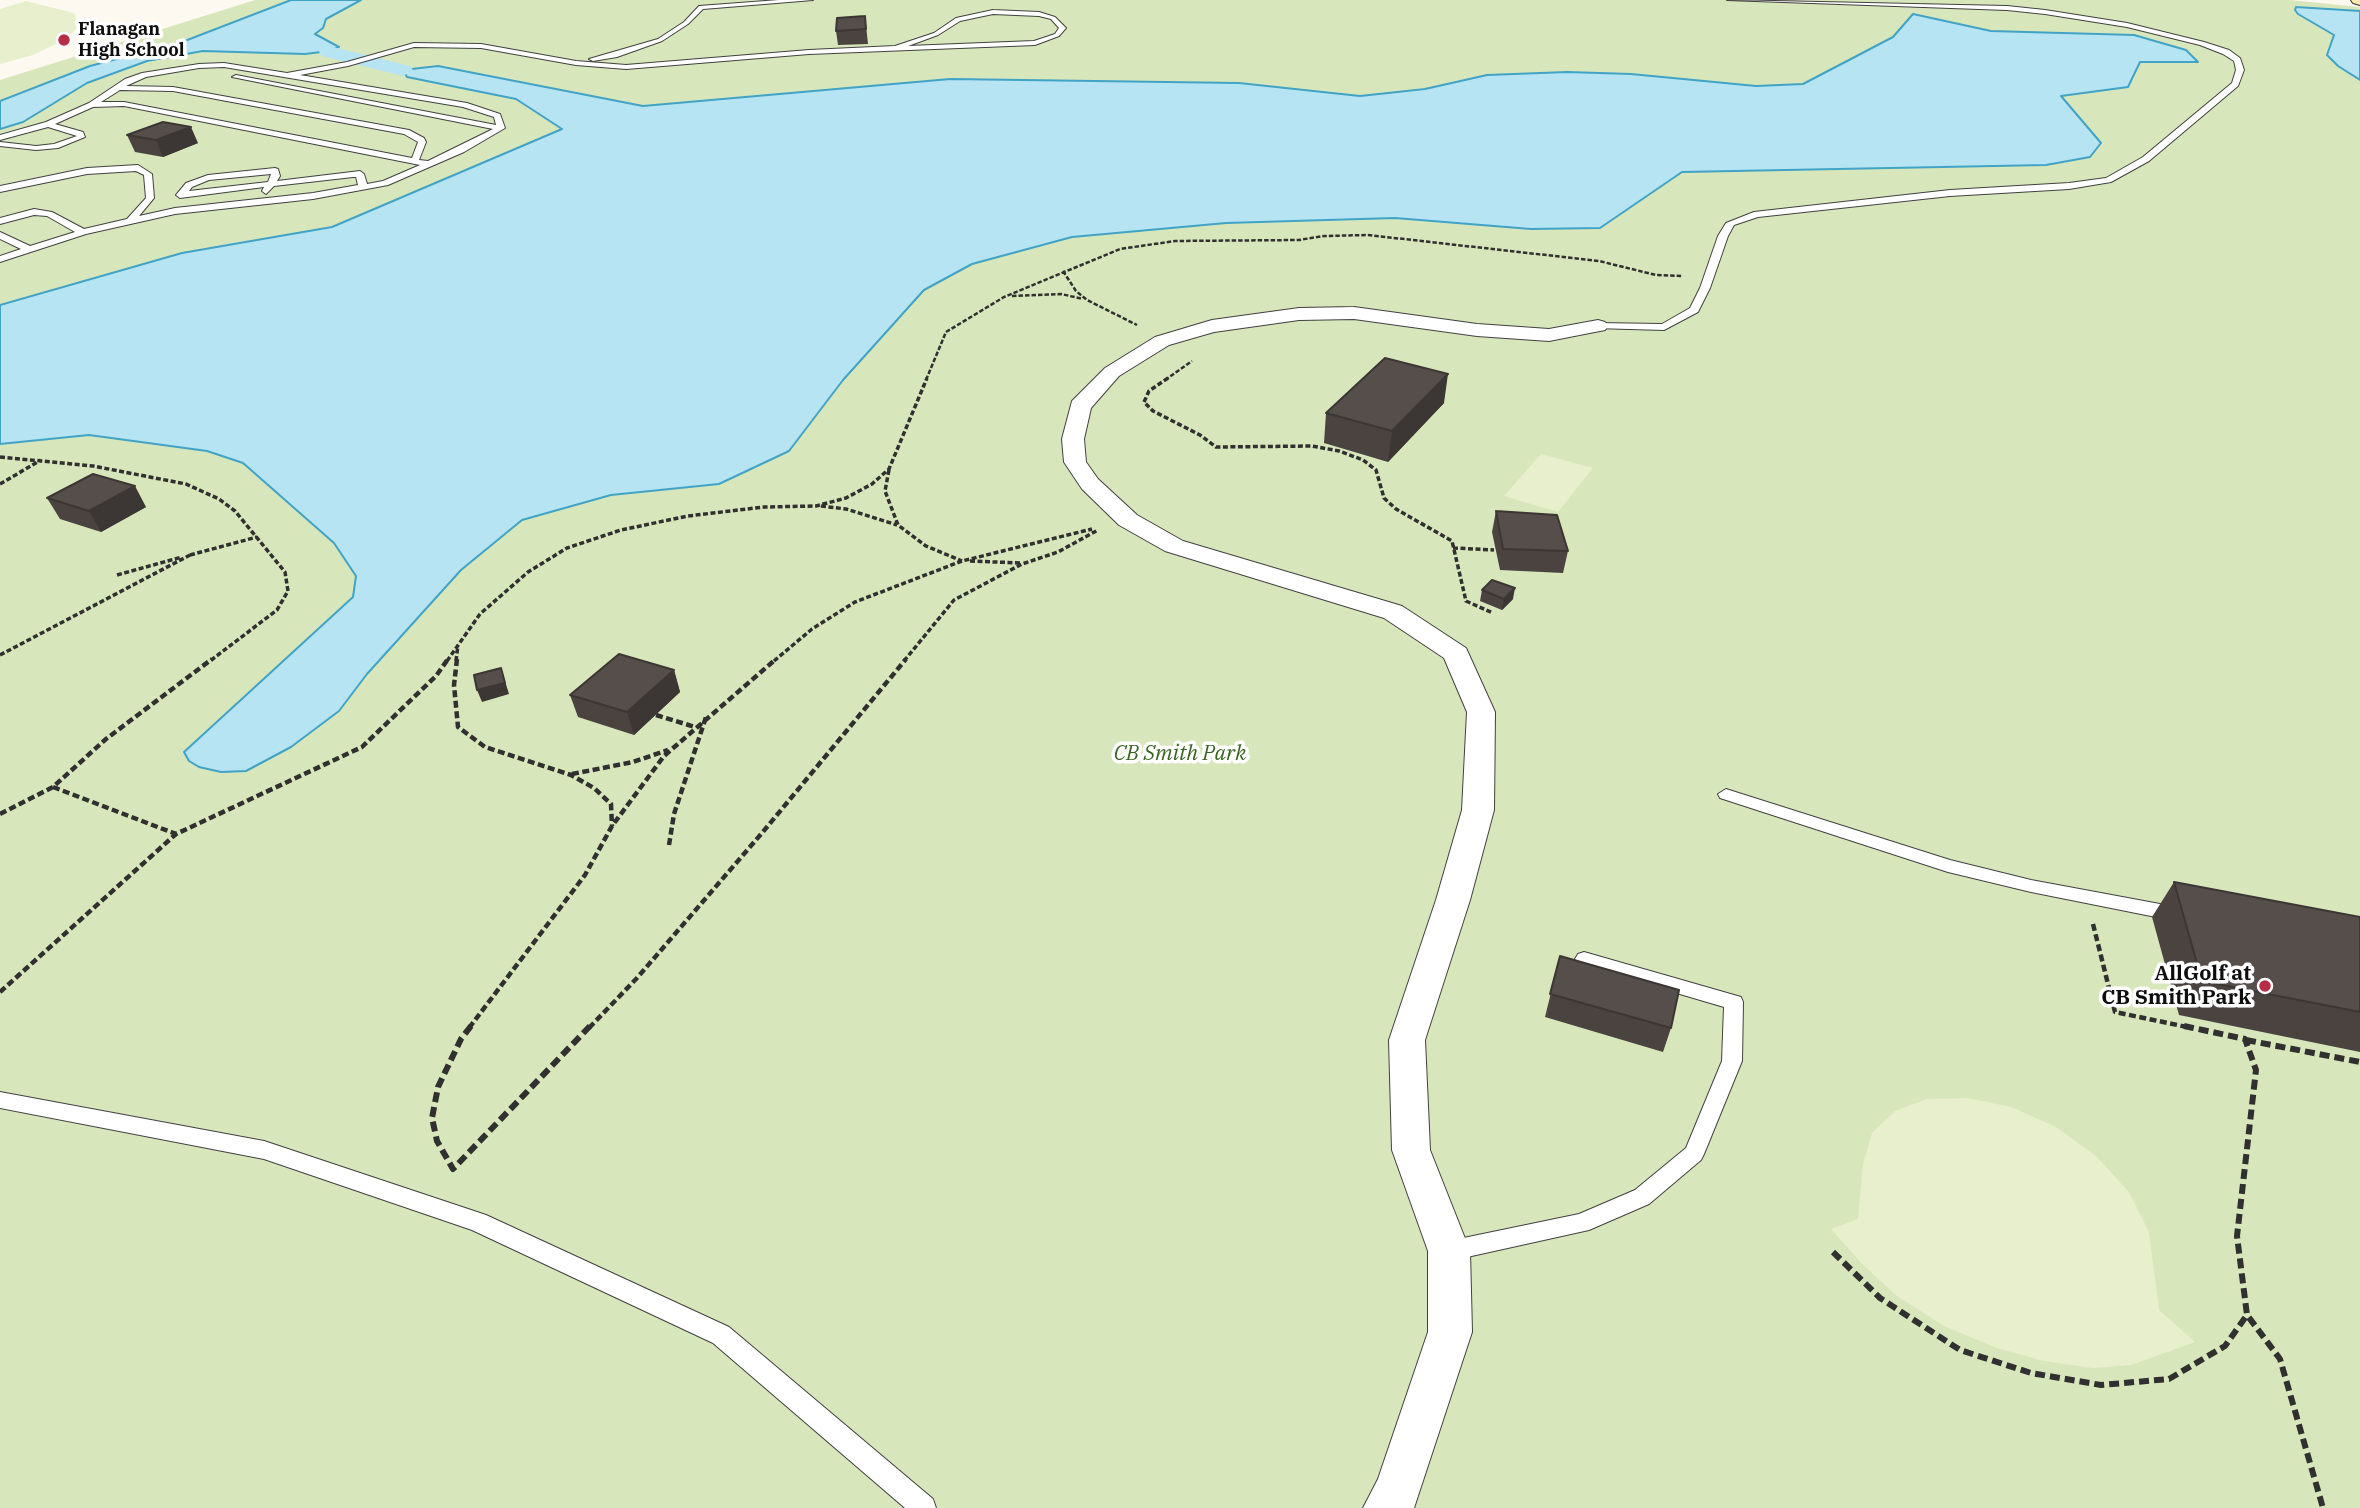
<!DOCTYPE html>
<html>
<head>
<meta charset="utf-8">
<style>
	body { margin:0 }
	canvas { display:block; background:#fef9f0 }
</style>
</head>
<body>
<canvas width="2360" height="1508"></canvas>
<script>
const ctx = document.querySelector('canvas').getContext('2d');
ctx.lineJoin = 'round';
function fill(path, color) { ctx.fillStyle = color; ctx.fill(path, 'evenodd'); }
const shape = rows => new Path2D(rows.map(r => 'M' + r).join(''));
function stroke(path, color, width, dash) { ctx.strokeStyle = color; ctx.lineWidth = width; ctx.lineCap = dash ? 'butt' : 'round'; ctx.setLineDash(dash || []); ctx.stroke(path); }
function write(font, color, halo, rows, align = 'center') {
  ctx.font = font + ' "IBM Plex Serif",serif'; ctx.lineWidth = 7; ctx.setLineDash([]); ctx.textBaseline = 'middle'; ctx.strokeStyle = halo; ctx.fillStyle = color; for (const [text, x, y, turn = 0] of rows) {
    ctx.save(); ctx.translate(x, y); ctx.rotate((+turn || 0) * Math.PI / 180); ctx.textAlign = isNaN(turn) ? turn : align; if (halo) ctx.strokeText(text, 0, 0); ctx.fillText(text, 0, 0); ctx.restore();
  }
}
fill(shape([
	[255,0,2290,0,2360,7,2360,1508,0,1508,0,80]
]), '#d8e7bb');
fill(shape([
	[26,1,74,13,79,26,66,39,33,55,0,64,0,9],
	[1541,454,1593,468,1558,512,1504,496],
	[1968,1098,2011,1107,2056,1127,2096,1156,2129,1192,2149,1232,2159,1310,2195,1342,2131,1365,2093,1368,2044,1361,1997,1348,1944,1326,1897,1296,1862,1264,1831,1229,1858,1219,1863,1164,1872,1133,1895,1111,1927,1099]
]), '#e7efcc');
const water = shape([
	[291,0,361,0,326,19,323,28,315,34,339,47,329,51,305,54,203,51,147,61,87,83,23,122,0,129,0,101,90,66,182,42,291,0],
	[2296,7,2360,11,2360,80,2338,66,2327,55,2334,35,2298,14,2295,10,2296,7],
	[1913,14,1991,31,2134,35,2186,50,2198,62,2140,62,2128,87,2061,96,2101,143,2090,157,2046,165,1682,172,1600,228,1531,229,1395,218,1226,223,1072,237,972,264,924,290,843,380,789,451,719,484,611,495,522,520,461,570,367,674,339,711,291,747,246,771,221,772,199,767,189,761,184,752,353,597,356,576,334,543,243,463,207,451,89,435,0,444,0,305,182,253,332,227,562,129,516,99,407,77,403,70,438,66,643,106,950,79,1239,83,1360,96,1425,89,1487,75,1567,72,1631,74,1756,86,1803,84,1893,37,1913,14]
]);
fill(water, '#b7e4f3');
stroke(water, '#41a3c6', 2);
fill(shape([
	[329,46,410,66,413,70,403,76,322,56,319,52,322,48,329,46]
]), '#b7e4f3');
const lane = shape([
	[779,0,813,0,703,9,688,24,662,41,617,57,593,61,589,59,658,39,684,22,699,6,779,0],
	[1727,0,2007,6,2045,10,2127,23,2204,42,2229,50,2240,58,2244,70,2238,86,2149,161,2111,182,2069,189,1950,196,1758,217,1734,225,1728,236,1710,288,1698,312,1664,330,1594,328,1594,324,1598,323,1662,324,1690,308,1700,288,1718,236,1726,223,1754,212,1950,190,2069,183,2106,178,2143,157,2232,83,2236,70,2234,61,2223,54,2200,45,2127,27,2045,14,2007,10,1727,0],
	[993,10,1039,12,1055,17,1066,28,1059,36,1035,45,809,54,626,69,576,65,481,48,414,47,348,66,300,75,467,103,500,114,505,128,464,152,388,185,313,199,175,214,86,234,0,262,0,256,21,249,0,239,0,232,30,246,75,232,47,216,34,215,0,224,0,218,34,209,52,212,84,229,127,219,146,198,144,175,136,171,87,174,0,192,0,186,87,168,138,165,152,174,154,198,139,216,175,208,313,193,358,185,356,177,353,177,274,186,266,194,262,191,264,187,180,198,176,195,186,183,208,175,275,168,278,169,280,176,277,181,360,171,364,174,367,184,383,181,420,165,124,106,93,107,55,124,83,132,85,137,58,148,36,150,0,146,0,142,36,146,54,144,77,136,48,127,0,140,0,135,46,122,89,103,125,79,142,73,199,64,224,63,287,73,347,62,414,43,481,44,576,61,626,65,809,50,895,46,934,33,956,18,993,10],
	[993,14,1039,16,1051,19,1059,28,1055,34,1034,41,908,46,938,35,960,21,993,14],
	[224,67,463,107,494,117,496,125,236,75,232,77,493,129,428,161,419,160,426,142,424,138,409,130,173,87,126,86,146,77,199,68,224,67],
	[120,90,173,91,404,134,418,142,412,158,124,102,101,102,120,90],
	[271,174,268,182,189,191,192,187,209,180,271,174],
	[1726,789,1950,860,2031,880,2176,907,2182,909,2185,914,2182,919,2176,921,2031,892,1948,872,1720,798,1718,794,1726,789],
	[1584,952,1741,997,1743,1002,1742,1061,1704,1154,1701,1160,1649,1204,1589,1230,1449,1261,1441,1258,1438,1251,1441,1244,1449,1241,1579,1214,1635,1190,1686,1148,1722,1061,1724,1007,1578,964,1575,959,1578,954,1584,952],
	[0,1092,264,1141,486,1215,729,1327,933,1499,936,1508,905,1508,713,1343,472,1230,264,1159,0,1108,0,1092]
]);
const street = shape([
	[1354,307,1477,324,1549,329,1598,320,1605,322,1608,326,1605,330,1549,341,1477,336,1354,319,1299,320,1214,332,1169,345,1119,376,1091,408,1084,439,1086,462,1098,479,1137,515,1183,541,1402,606,1466,648,1495,712,1494,810,1470,900,1425,1040,1430,1150,1470,1251,1472,1332,1414,1508,1363,1508,1378,1479,1428,1332,1428,1251,1392,1150,1389,1040,1436,900,1462,810,1467,712,1444,658,1384,618,1165,551,1119,525,1082,489,1064,462,1062,439,1072,401,1105,368,1155,337,1212,320,1299,308,1354,307]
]);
const secondary = shape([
	[2351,0,2360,0,2360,5,2353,3,2351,0]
]);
stroke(lane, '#414141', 2);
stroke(street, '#414141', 2);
stroke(secondary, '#303030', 2);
stroke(shape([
	[1063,271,1076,291,1087,300,1137,325],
	[1012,296,1061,294,1083,299],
	[926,380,946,332,1004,297,1120,249,1175,241,1299,240,1324,236,1368,235,1599,261,1656,275,1683,276],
	[1165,380,1192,361]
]), '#303030', 2.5, [4.5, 2]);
stroke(shape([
	[1168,378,1149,391,1144,402,1153,411,1200,435,1216,447,1312,446,1339,451,1363,460,1376,470,1384,498,1396,509,1452,541,1466,601,1493,613],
	[0,457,93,466,186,484,219,499,235,511,285,572,288,591,277,610,210,661],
	[889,470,885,491,898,525,926,546,962,561],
	[0,484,41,460],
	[821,506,846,509,897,525],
	[1453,548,1494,550],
	[190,555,257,537],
	[970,561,1021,563],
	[117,575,182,557],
	[0,655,190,555],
	[447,661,480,614,528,572,567,548,621,530,688,516,764,507,816,506,846,498,872,484,889,469,927,378],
	[456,661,458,645],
	[774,661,812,629,855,602,962,561,1092,529],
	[904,661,954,600,1022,564,1058,552,1098,530]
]), '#303030', 3.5, [5, 2.5]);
stroke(shape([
	[457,659,454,685,458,727,485,747,571,775,594,788,611,804,612,826],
	[656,715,695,727],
	[572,774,633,762,668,750],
	[53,787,176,834],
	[0,814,53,787,106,739,212,659],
	[669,845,674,814,706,717],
	[2093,924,2115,1012,2192,1028],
	[0,992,176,834,362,747,436,676,448,659],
	[469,1028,585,875,612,826,664,756,776,659],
	[589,1028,637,978,762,833,906,659]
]), '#303030', 4.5, [7, 3.5]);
stroke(shape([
	[471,1026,461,1039,438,1087,432,1118,437,1141,453,1169,590,1026],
	[2184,1026,2245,1039,2256,1070,2237,1236,2247,1315,2280,1359,2323,1508],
	[2246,1040,2360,1062],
	[1833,1252,1880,1298,1960,1350,2031,1373,2101,1385,2169,1379,2225,1346,2247,1315]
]), '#303030', 6, [10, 5]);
fill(lane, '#fff');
fill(street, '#fff');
fill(secondary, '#fbe8ae');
fill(shape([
	[865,16,868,44,838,45,836,31],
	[127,135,198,143,163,157,135,152],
	[1444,403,1388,462,1324,443,1326,413],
	[47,498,146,507,101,532,60,519],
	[1496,511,1568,551,1563,573,1500,570,1492,532],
	[1482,590,1513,599,1502,610,1480,601],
	[674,670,680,692,634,735,578,717,570,695],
	[2174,882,2360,917,2360,1052,2179,1015,2152,917],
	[1560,956,1671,1028,1663,1052,1545,1017]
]), '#4a4340');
fill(shape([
	[191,127,198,143,163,157,156,140],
	[1448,374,1444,403,1388,462,1392,431],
	[135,486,146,507,101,532,89,511],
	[1515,588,1513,599,1502,610,1504,599],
	[501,668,509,694,482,702,477,690],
	[674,670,680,692,634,735,627,712]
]), '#3c3734');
const building = shape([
	[865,16,866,29,836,31,837,18,865,16],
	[163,122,191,127,156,140,127,135,163,122],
	[1385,358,1448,374,1392,431,1326,413,1385,358],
	[93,474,135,486,89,511,47,498,93,474],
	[1496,511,1557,515,1568,551,1503,549,1496,511],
	[1492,580,1515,588,1504,599,1482,590,1492,580],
	[619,654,674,670,627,712,570,695,619,654],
	[501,668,505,683,477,690,474,675,501,668],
	[2174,882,2360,917,2360,1012,2202,981,2174,882],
	[1560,956,1679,990,1671,1028,1550,994,1560,956]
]);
fill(building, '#564e4b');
stroke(building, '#3c3734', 2);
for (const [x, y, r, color] of [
	[64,40,7,"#b72d45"],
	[2265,986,7,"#b72d45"]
]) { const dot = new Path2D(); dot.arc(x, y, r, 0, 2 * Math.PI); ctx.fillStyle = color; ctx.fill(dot); stroke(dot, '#fff', 2.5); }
write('bold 18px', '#0e0e0e', '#fff', [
	["Flanagan",78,30],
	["High School",78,51]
], 'left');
write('italic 21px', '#376321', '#fff', [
	["CB Smith Park",1180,754]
]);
write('bold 21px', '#0e0e0e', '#fff', [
	["AllGolf at",2251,974],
	["CB Smith Park",2251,998]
], 'right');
</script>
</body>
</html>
